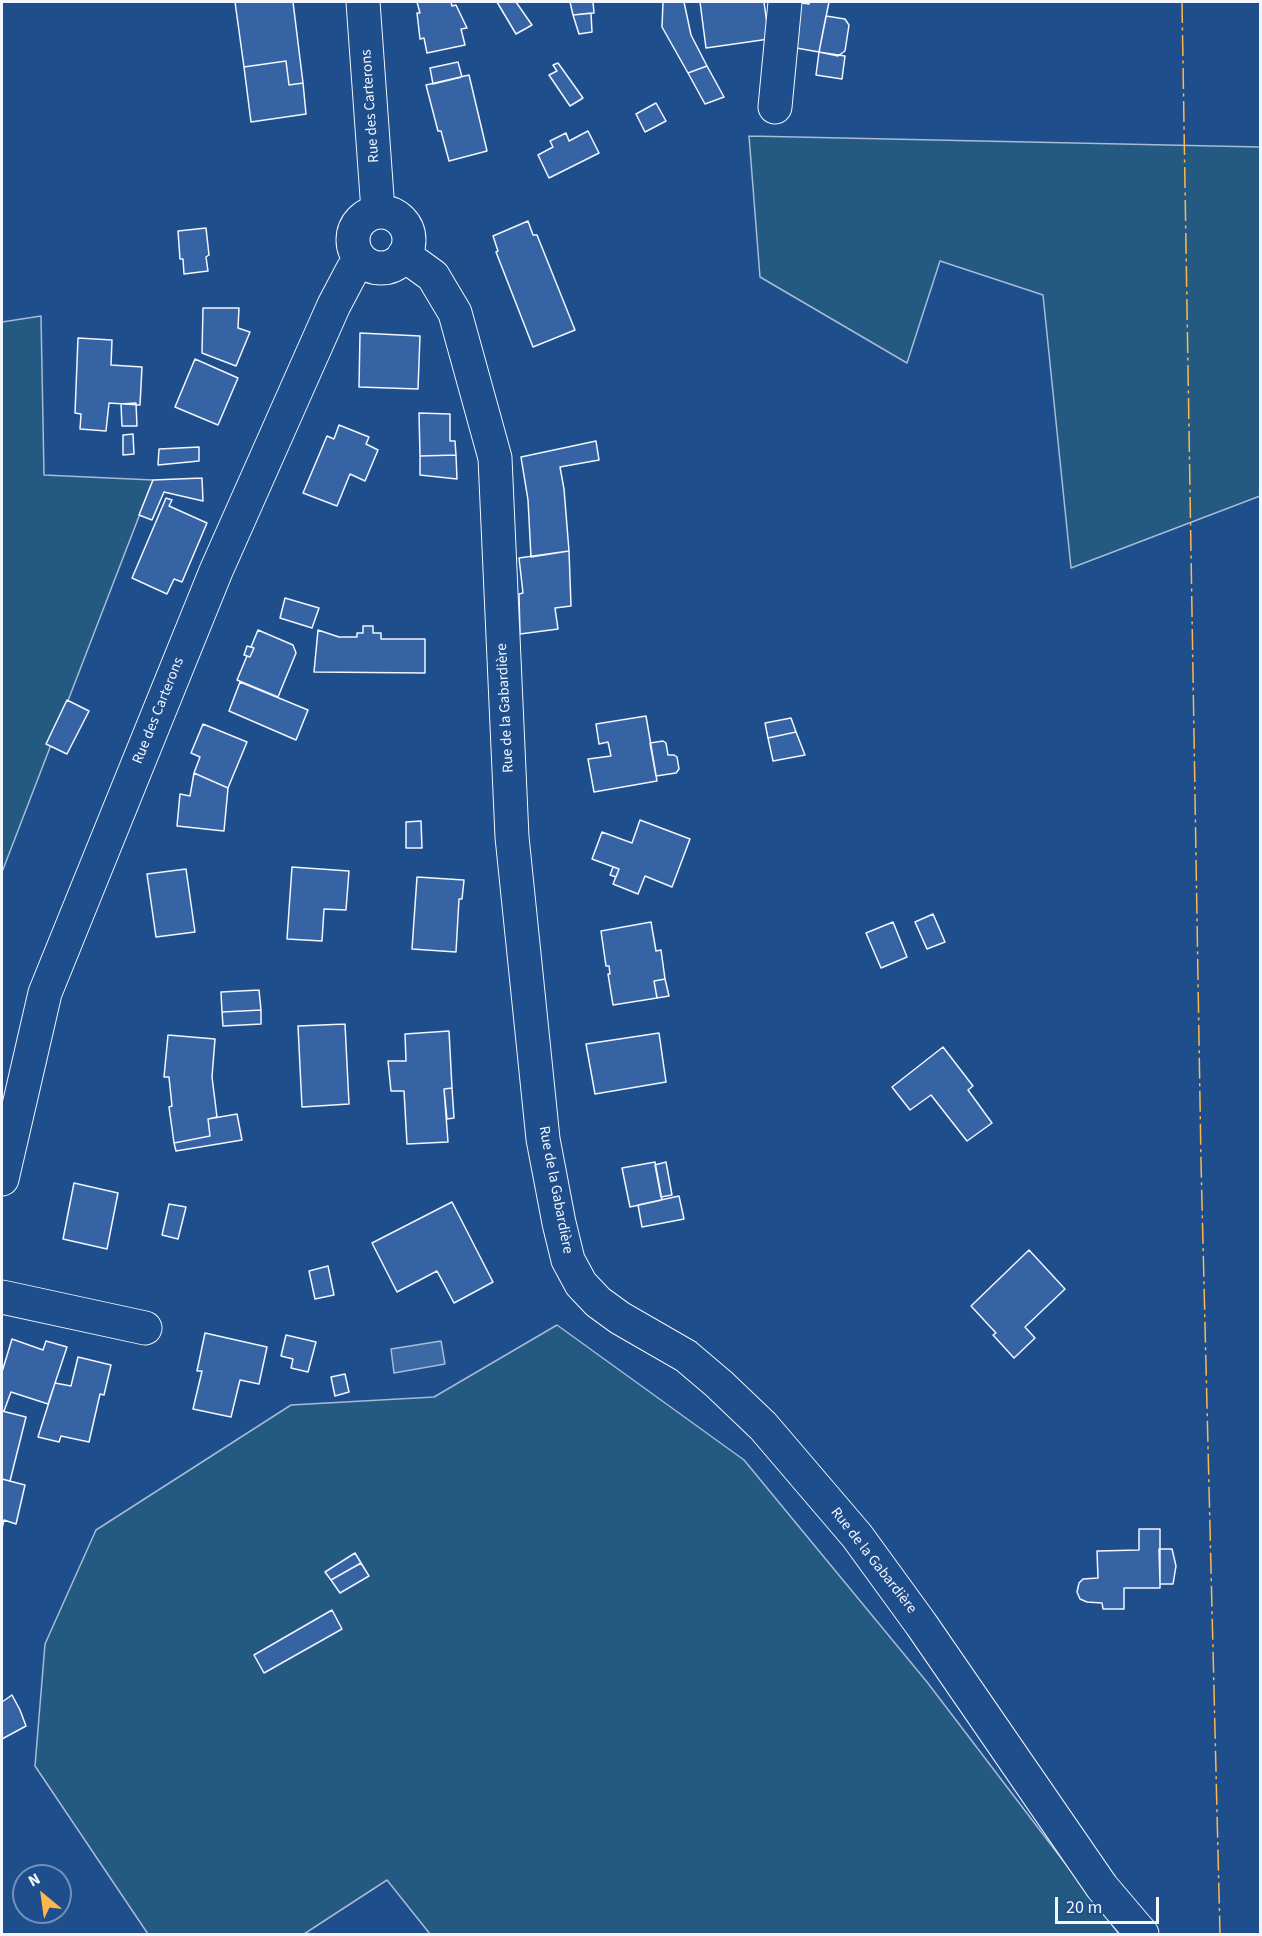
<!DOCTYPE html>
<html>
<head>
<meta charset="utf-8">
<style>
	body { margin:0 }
	#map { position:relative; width:1262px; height:1936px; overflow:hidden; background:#1f4e8c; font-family:"Source Sans 3",sans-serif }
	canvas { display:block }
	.frame { position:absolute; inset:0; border:3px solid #f2f6ff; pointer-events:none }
	.north { position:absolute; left:12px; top:1864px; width:60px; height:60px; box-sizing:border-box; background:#1f4e8c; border:2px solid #7391ba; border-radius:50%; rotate:331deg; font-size:16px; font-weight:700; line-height:24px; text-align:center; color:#f2f6ff }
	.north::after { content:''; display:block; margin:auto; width:21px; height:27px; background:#ffb74d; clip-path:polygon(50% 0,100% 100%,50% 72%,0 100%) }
	.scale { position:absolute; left:1055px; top:1897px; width:104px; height:27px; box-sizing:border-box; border:3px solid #f2f6ff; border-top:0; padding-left:8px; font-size:18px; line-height:21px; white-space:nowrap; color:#f2f6ff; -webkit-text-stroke:4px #1f4e8c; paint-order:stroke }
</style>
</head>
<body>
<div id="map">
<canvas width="1262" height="1936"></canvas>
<div class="frame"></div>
<div class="north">N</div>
<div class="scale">20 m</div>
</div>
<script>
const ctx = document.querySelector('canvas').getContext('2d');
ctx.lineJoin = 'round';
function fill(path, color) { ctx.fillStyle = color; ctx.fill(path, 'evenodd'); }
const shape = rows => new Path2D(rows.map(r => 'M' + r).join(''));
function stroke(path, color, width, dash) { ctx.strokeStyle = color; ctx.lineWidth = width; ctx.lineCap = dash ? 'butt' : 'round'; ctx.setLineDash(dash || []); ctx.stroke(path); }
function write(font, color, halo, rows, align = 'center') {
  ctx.font = font + ' "Source Sans 3",sans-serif'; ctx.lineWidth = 4.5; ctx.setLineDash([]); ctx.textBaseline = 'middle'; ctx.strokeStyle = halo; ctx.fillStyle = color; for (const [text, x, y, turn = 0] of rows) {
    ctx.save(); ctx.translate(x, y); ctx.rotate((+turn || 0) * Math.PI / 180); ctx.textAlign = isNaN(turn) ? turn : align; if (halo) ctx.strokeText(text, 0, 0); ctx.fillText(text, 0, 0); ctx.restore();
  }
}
const green = shape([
	[749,136,1260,147,1260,496,1071,568,1043,295,940,261,907,363,760,277,749,136],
	[41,316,44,475,153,480,2,872,2,322,41,316],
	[557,1325,744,1460,927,1682,1119,1934,430,1934,387,1880,304,1934,148,1934,35,1766,45,1644,96,1530,291,1405,434,1397,557,1325]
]);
fill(green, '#245a82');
stroke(green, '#a8bbd7', 1.5);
const water = shape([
	[441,1341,445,1364,394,1373,391,1349,441,1341]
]);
fill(water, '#3b69a3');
stroke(water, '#a8bbd7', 1.5);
const building = shape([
	[235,2,293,2,303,83,289,85,286,61,244,67,235,2],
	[417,2,451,2,452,6,456,5,467,28,461,29,465,45,427,53,424,38,420,39,417,13,420,13,417,2],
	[497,2,516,2,532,25,516,34,497,2],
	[570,2,593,2,594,13,573,15,570,2],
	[663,2,684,2,691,35,707,66,688,73,662,27,663,2],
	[700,2,764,2,769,39,706,48,700,2],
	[795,2,809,4,809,2,829,2,819,52,785,46,795,2],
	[591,13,592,32,579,34,573,15,591,13],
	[826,16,845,19,849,25,845,51,838,56,819,52,826,16],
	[819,52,845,56,842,79,816,75,819,52],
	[286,61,289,85,303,83,306,114,251,122,244,67,286,61],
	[458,62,462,77,433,84,430,68,458,62],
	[558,63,583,98,570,106,549,75,557,71,553,65,558,63],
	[707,66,724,97,705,104,688,73,707,66],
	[469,75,487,151,449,161,441,131,438,131,426,85,469,75],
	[656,103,666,121,645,132,636,114,656,103],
	[588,131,599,153,549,178,538,155,553,147,550,141,566,133,569,141,588,131],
	[528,221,533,235,537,235,575,330,533,347,496,252,498,251,493,236,528,221],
	[206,228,209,255,206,257,208,271,184,274,183,259,180,259,178,231,206,228],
	[203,308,239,308,238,328,250,332,236,366,202,353,203,308],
	[360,333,420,336,418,389,359,387,360,333],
	[78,338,112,340,111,365,142,367,140,405,109,403,106,431,80,429,81,414,75,413,78,338],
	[195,359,238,378,218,425,175,407,195,359],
	[136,403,137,426,122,426,121,404,136,403],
	[419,413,450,414,450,441,455,441,456,455,420,456,419,413],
	[339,425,369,437,366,444,378,450,365,481,350,474,337,506,303,493,327,436,334,439,339,425],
	[133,434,134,454,123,455,123,435,133,434],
	[596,441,599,460,560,467,564,489,569,551,531,557,528,500,521,457,596,441],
	[199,447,199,461,158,465,159,449,199,447],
	[456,455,457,479,420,475,420,456,456,455],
	[202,478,203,501,164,492,152,520,139,515,153,480,202,478],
	[166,498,172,500,169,506,207,523,182,582,174,579,167,594,132,578,166,498],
	[569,551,571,606,555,608,558,629,520,634,519,594,523,593,519,558,569,551],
	[285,598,319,608,312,628,280,618,285,598],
	[363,626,373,626,373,633,381,633,381,639,425,639,425,673,314,672,318,630,339,637,357,637,357,633,363,633,363,626],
	[258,630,293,645,296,653,278,697,237,680,247,656,250,657,254,648,251,647,258,630],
	[247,646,254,648,250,657,244,655,247,646],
	[240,682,308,710,296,740,229,711,240,682],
	[67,700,89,711,67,754,46,744,67,700],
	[646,716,657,781,594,792,588,759,611,756,608,742,599,744,596,724,646,716],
	[791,718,796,732,768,738,765,723,791,718],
	[203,724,247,742,228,788,194,773,200,757,191,753,203,724],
	[796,732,805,755,773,761,768,738,796,732],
	[663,741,666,743,668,755,674,755,677,757,679,769,676,773,656,776,650,743,663,741],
	[194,773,228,788,224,831,177,826,180,794,190,796,194,773],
	[640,820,690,839,672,887,645,876,638,894,613,884,619,869,592,859,602,832,632,843,640,820],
	[421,821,422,848,406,848,406,822,421,821],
	[292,867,349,871,346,910,324,909,322,941,287,939,292,867],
	[613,867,619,869,616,877,610,875,613,867],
	[186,869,195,932,156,937,147,874,186,869],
	[417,877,464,880,462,899,459,899,456,952,412,949,417,877],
	[933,914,945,942,927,949,915,922,933,914],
	[651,922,656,951,661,950,665,979,654,981,657,998,613,1005,608,974,610,974,609,966,606,966,601,931,651,922],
	[893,922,907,957,881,968,866,933,893,922],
	[665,979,669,996,657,998,654,981,665,979],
	[259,990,261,1010,222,1012,221,992,259,990],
	[261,1010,261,1024,223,1026,222,1012,261,1010],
	[345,1024,349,1104,302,1107,298,1026,345,1024],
	[449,1031,452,1088,444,1089,448,1142,407,1144,404,1091,391,1091,388,1061,406,1061,405,1034,449,1031],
	[659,1033,666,1082,595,1094,586,1044,659,1033],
	[168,1035,215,1039,212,1077,217,1117,208,1119,210,1136,174,1143,169,1107,172,1106,169,1077,164,1077,168,1035],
	[943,1047,973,1086,968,1090,992,1123,967,1141,931,1095,910,1110,892,1087,943,1047],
	[452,1088,454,1118,447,1119,444,1089,452,1088],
	[237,1114,242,1140,176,1151,174,1143,210,1136,208,1119,237,1114],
	[655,1162,662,1200,630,1207,622,1168,655,1162],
	[666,1162,672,1195,661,1197,655,1165,666,1162],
	[74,1183,118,1193,107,1249,63,1239,74,1183],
	[679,1196,684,1219,642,1227,638,1205,679,1196],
	[452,1202,493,1282,454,1303,437,1271,397,1292,372,1243,452,1202],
	[169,1204,186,1207,178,1239,162,1235,169,1204],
	[1029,1250,1065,1289,1025,1327,1035,1338,1014,1358,993,1335,996,1333,971,1306,1029,1250],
	[328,1266,334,1295,315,1299,309,1271,328,1266],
	[205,1333,267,1347,259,1384,240,1380,231,1417,193,1409,202,1371,197,1371,205,1333],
	[286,1335,316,1342,308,1372,291,1368,293,1359,281,1356,286,1335],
	[12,1339,43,1350,46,1341,67,1347,48,1404,11,1392,4,1411,2,1411,2,1372,12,1339],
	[78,1357,111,1365,104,1395,100,1394,89,1442,61,1436,59,1442,38,1437,55,1383,71,1386,78,1357],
	[345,1374,349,1392,335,1396,331,1377,345,1374],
	[2,1411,26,1417,10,1481,2,1479,2,1411],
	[2,1479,25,1485,16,1524,4,1520,2,1528,2,1479],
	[1139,1529,1160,1529,1160,1588,1124,1588,1124,1609,1103,1609,1102,1603,1087,1602,1080,1599,1077,1592,1079,1583,1083,1579,1098,1578,1097,1551,1139,1550,1139,1529],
	[1159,1549,1172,1549,1176,1566,1173,1584,1160,1584,1159,1549],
	[355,1553,361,1563,331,1580,325,1572,355,1553],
	[361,1563,369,1576,340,1593,331,1580,361,1563],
	[332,1610,342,1629,264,1673,254,1655,332,1610],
	[12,1695,20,1710,26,1726,2,1739,2,1702,12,1695]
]);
fill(building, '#3563a3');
stroke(building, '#f2f6ff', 1.5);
const minor = shape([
	[363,2,378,211],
	[775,107,785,2],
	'353 240a28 28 0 1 1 56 0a28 28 0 1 1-56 0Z',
	[404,255,433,276,455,313,495,458,512,837,543,1139,559,1223,568,1260,581,1284,598,1302,620,1318,686,1356,719,1384,763,1426,857,1536,921,1624,1102,1887,1142,1934],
	[2,1179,45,993,216,571,334,305,353,269,362,261],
	[2,1297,145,1328]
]);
stroke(minor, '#f2f6ff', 35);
stroke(minor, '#1f4e8c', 33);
stroke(shape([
	[1182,2,1201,1162,1220,1934]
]), '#ffb74d', 1.5, [21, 4.5, 3, 4.5]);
write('15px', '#f2f6ff', '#1f4e8c', [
	["Rue des Carterons",371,106,-94],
	["Rue de la Gabardière",506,708,-93],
	["Rue des Carterons",159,711,-68],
	["Rue de la Gabardière",555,1190,79],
	["Rue de la Gabardière",873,1561,52]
]);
</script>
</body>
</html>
